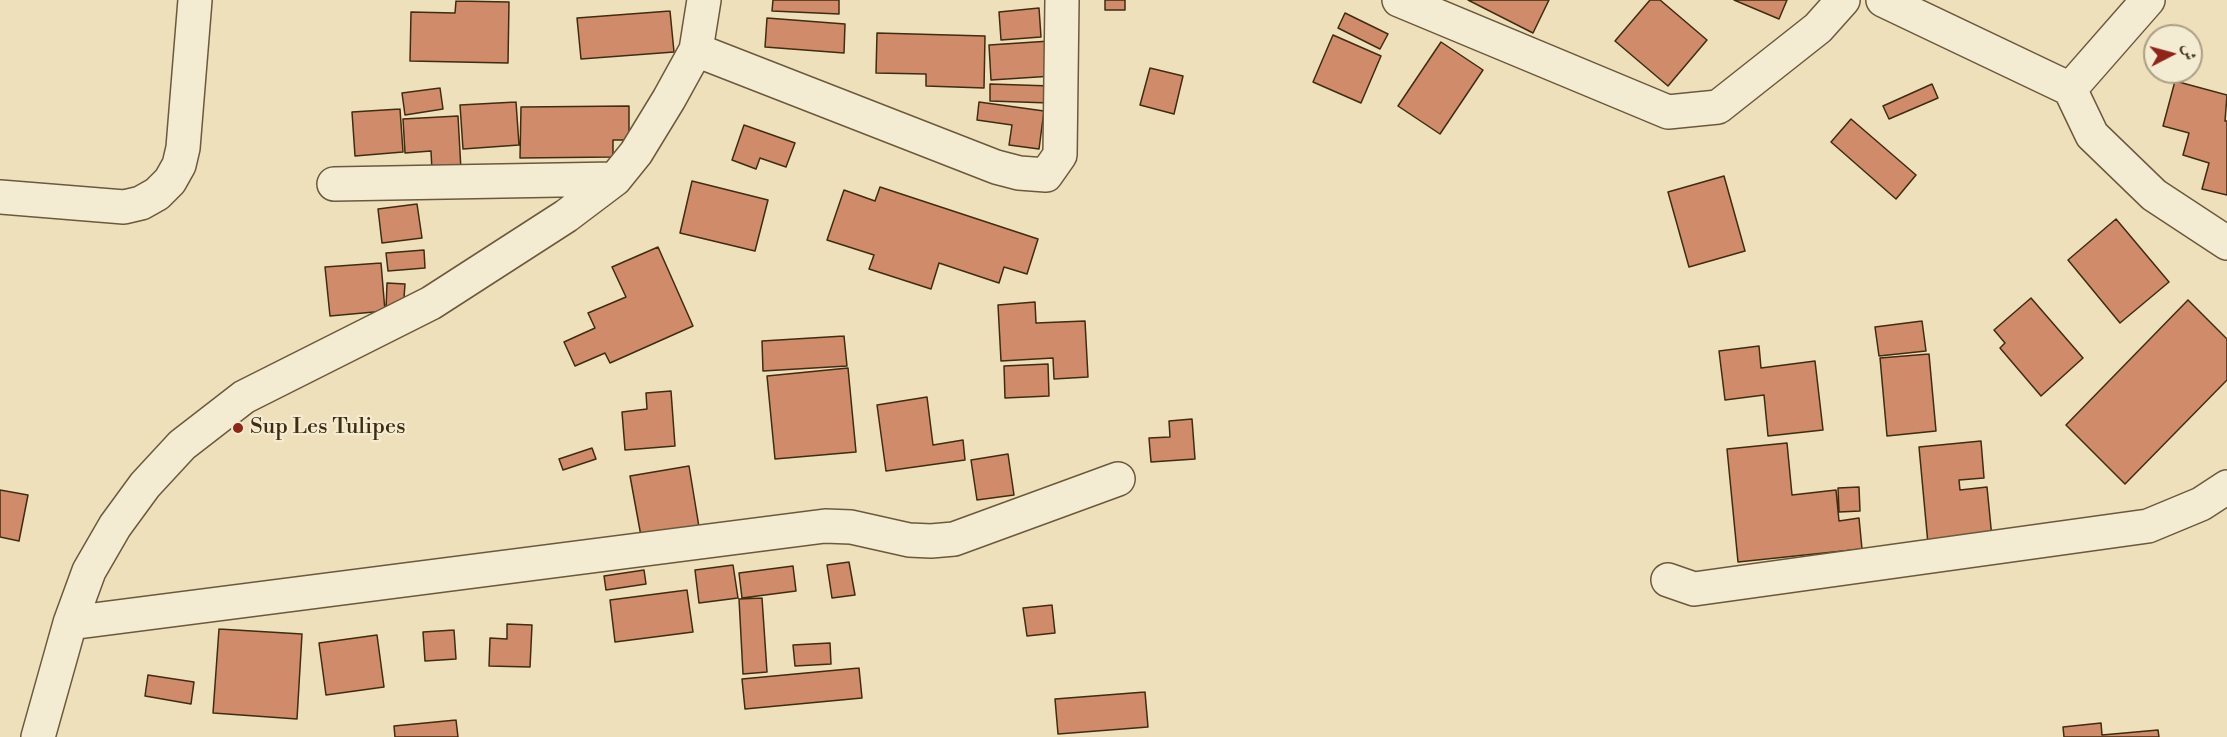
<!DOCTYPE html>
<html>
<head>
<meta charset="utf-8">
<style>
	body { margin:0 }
	#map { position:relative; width:2227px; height:737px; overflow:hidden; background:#eee0bb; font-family:"Libre Bodoni",Amiri,serif }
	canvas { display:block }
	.north { position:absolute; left:2143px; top:24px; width:60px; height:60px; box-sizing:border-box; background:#f4ebd3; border:2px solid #ac9f85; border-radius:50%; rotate:84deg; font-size:16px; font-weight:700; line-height:24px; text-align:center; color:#3f2c11 }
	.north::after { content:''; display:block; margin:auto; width:21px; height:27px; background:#8f2418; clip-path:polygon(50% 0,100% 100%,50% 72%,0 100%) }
</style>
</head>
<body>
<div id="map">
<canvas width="2227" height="737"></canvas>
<div class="north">ش</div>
</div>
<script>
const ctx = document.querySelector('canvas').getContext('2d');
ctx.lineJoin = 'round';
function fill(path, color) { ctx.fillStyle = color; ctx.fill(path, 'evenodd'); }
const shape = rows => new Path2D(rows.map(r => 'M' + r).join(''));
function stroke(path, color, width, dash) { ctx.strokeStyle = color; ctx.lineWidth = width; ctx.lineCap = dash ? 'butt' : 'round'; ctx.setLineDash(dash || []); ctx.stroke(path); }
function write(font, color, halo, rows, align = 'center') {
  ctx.font = font + ' "Libre Bodoni",serif'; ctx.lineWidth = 4.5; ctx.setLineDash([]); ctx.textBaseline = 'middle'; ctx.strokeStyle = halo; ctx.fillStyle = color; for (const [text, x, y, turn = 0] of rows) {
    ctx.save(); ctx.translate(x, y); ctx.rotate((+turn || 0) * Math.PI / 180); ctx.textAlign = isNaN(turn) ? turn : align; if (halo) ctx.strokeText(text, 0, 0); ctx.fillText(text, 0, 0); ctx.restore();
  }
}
const building = shape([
	[773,0,839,0,839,14,772,11,773,0],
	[1105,0,1125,0,1125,10,1105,10,1105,0],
	[1468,0,1549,0,1533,33,1468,0],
	[1650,0,1660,0,1707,40,1668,86,1615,41,1650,0],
	[1734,0,1787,0,1779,19,1734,0],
	[456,1,509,2,508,63,410,61,411,12,455,13,456,1],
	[1039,8,1041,37,1001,40,999,12,1039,8],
	[670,11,674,52,581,59,577,18,670,11],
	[1345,13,1388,34,1380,49,1338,28,1345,13],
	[767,18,845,24,844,53,765,47,767,18],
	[877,33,985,36,984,88,926,86,926,74,876,73,877,33],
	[1333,35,1381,56,1361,103,1313,82,1333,35],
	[1050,41,1053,76,991,80,989,45,1050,41],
	[1441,42,1483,70,1440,134,1398,106,1441,42],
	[1150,68,1183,76,1174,114,1140,105,1150,68],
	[2175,81,2227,95,2225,121,2227,121,2227,195,2202,189,2209,163,2183,155,2189,133,2163,126,2175,81],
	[990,84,1051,86,1050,103,990,101,990,84],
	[1932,84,1938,98,1889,119,1883,106,1932,84],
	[440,88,443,109,405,115,402,93,440,88],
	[516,102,519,145,463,149,460,105,516,102],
	[979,102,1044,111,1039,149,1009,145,1012,125,977,120,979,102],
	[629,106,629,140,613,140,613,157,520,158,521,107,629,106],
	[400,109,403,152,355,156,352,112,400,109],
	[458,116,461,170,432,171,431,151,405,153,403,119,458,116],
	[1851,119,1916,175,1896,199,1831,142,1851,119],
	[744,125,795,143,786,167,760,158,756,169,732,160,744,125],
	[1724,176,1745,251,1689,267,1668,192,1724,176],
	[692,181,768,200,755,251,680,233,692,181],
	[880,187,1038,239,1027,274,1004,267,999,283,939,263,931,289,869,269,874,255,827,240,844,190,875,201,880,187],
	[417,204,422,238,382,243,378,209,417,204],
	[2116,219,2169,282,2120,323,2068,260,2116,219],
	[658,247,693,326,610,363,605,353,575,366,564,342,595,328,588,313,626,297,612,267,658,247],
	[424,250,425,268,388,271,386,253,424,250],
	[381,263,385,311,330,316,325,267,381,263],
	[387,283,405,284,403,311,386,310,387,283],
	[2031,298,2083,358,2041,396,2000,348,2005,343,1994,330,2031,298],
	[2188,300,2227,339,2227,380,2125,484,2066,425,2188,300],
	[1035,302,1036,323,1085,321,1088,377,1054,379,1053,358,1001,361,998,305,1035,302],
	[1922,321,1926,351,1879,356,1875,327,1922,321],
	[844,336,847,366,763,371,762,341,844,336],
	[1759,346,1761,368,1815,361,1823,430,1768,436,1764,395,1725,400,1719,351,1759,346],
	[1929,354,1936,431,1887,436,1880,358,1929,354],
	[1048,364,1049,396,1005,398,1004,366,1048,364],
	[848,368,856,452,775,459,767,376,848,368],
	[671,391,675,446,625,450,622,412,647,409,646,393,671,391],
	[927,397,933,445,963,440,965,460,886,471,877,405,927,397],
	[1192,419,1195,459,1151,462,1149,438,1170,437,1169,421,1192,419],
	[1981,441,1984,478,1959,480,1960,490,1987,487,1992,538,1928,544,1919,447,1981,441],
	[1787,443,1792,495,1836,490,1839,521,1859,518,1862,549,1738,562,1727,449,1787,443],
	[592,448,596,459,563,470,559,459,592,448],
	[1008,454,1014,495,977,500,971,460,1008,454],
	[689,466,699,527,641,536,630,476,689,466],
	[1859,487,1860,511,1839,512,1838,488,1859,487],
	[0,490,28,495,19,541,0,537,0,490],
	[849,562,855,595,832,598,827,565,849,562],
	[733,565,738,598,699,603,695,570,733,565],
	[793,566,796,591,742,598,739,573,793,566],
	[644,570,646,584,606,590,604,576,644,570],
	[687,590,693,632,615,642,610,600,687,590],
	[762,598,767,672,743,674,739,599,762,598],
	[1052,605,1055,633,1027,636,1023,608,1052,605],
	[507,624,532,625,530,667,489,666,490,638,507,639,507,624],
	[219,629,302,634,297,719,213,713,219,629],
	[454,630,456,659,425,661,423,632,454,630],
	[377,635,384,687,326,695,319,643,377,635],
	[830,643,831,664,795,666,793,645,830,643],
	[859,668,862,698,745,709,742,679,859,668],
	[148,675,194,682,191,704,145,696,148,675],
	[1145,692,1148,727,1058,734,1055,699,1145,692],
	[456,720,458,737,395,737,394,726,456,720],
	[2101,723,2102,735,2158,730,2159,737,2064,737,2063,727,2101,723]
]);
fill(building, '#d08b6a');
stroke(building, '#3f2c11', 1.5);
const minor = shape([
	[1399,0,1668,112,1718,107,1818,28,1843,0],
	[1883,0,2070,89,2092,135,2154,195,2227,243],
	[696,50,996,167,1019,173,1046,175,1060,155,1062,0],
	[2070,89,2148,0],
	[334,184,615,179],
	[0,197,124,207,141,203,157,194,170,181,179,165,183,148,195,0],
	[1668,580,1694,589,2148,526,2201,504,2227,487],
	[70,623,825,526,851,527,909,540,931,541,954,539,1118,479],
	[38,737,70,623,89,571,115,526,145,485,182,445,244,397,431,303,566,216,615,179,636,153,669,99,696,50,704,0]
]);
stroke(minor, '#6b593c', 36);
stroke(minor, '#f4ebd3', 33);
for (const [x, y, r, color] of [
	[238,428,6,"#8f2418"]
]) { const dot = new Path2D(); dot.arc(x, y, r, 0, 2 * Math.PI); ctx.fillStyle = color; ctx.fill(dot); stroke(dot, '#f4ebd3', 2); }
write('22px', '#3f2c11', '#f4ebd3', [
	["Sup Les Tulipes",250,428]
], 'left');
</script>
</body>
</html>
